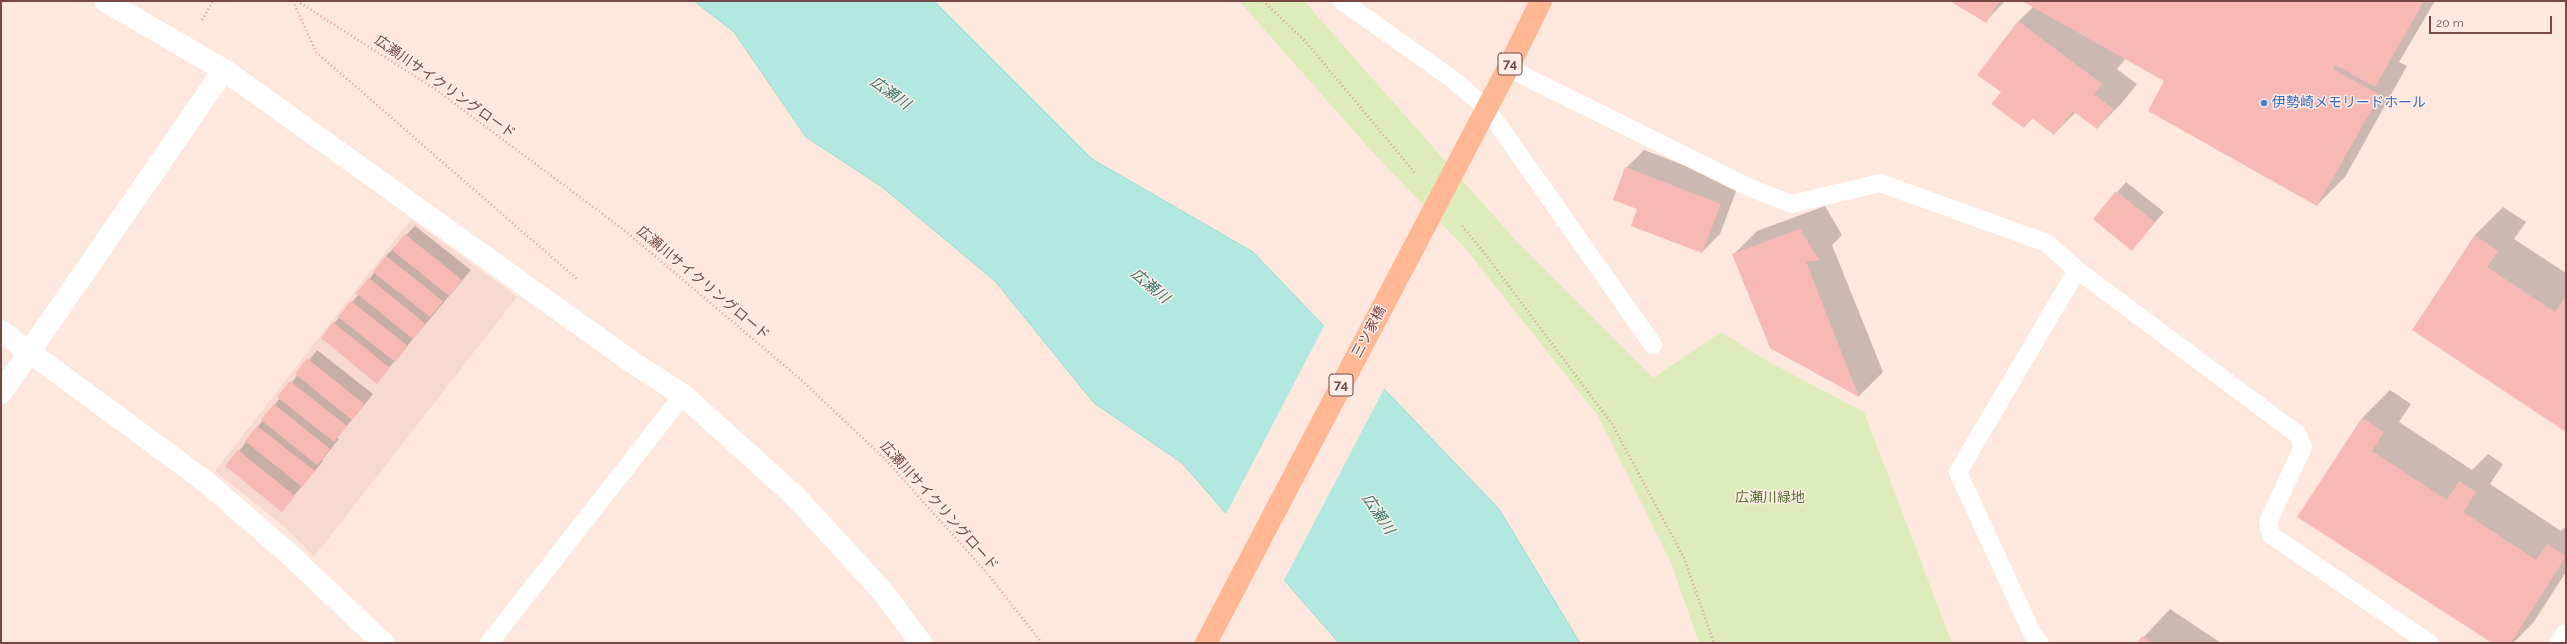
<!DOCTYPE html>
<html>
<head>
<meta charset="utf-8">
<style>
	body { margin:0 }
	#map { position:relative; width:2567px; height:644px; overflow:hidden; background:#fee8de; font-family:Raleway,sans-serif }
	canvas { display:block }
	.frame { position:absolute; inset:0; border:2px solid #764744; pointer-events:none }
	.scale { position:absolute; left:2429px; top:16px; width:123px; height:18px; box-sizing:border-box; border:2px solid #764744; border-top:0; padding-left:5px; font-size:12px; line-height:14px; white-space:nowrap; color:#764744; -webkit-text-stroke:3px #ffeee6; paint-order:stroke }
</style>
</head>
<body>
<div id="map">
<canvas width="2567" height="644"></canvas>
<div class="frame"></div>
<div class="scale">20 m</div>
</div>
<script>
const ctx = document.querySelector('canvas').getContext('2d');
ctx.lineJoin = 'round';
function fill(path, color) { ctx.fillStyle = color; ctx.fill(path, 'evenodd'); }
const shape = rows => new Path2D(rows.map(r => 'M' + r).join(''));
function stroke(path, color, width, dash) { ctx.strokeStyle = color; ctx.lineWidth = width; ctx.lineCap = dash ? 'butt' : 'round'; ctx.setLineDash(dash || []); ctx.stroke(path); }
function write(font, color, halo, rows, align = 'center') {
  ctx.font = font + ' Raleway,"Noto Sans JP",sans-serif'; ctx.lineWidth = 3; ctx.setLineDash([]); ctx.textBaseline = 'middle'; ctx.strokeStyle = halo; ctx.fillStyle = color; for (const [text, x, y, turn = 0] of rows) {
    ctx.save(); ctx.translate(x, y); ctx.rotate((+turn || 0) * Math.PI / 180); ctx.textAlign = isNaN(turn) ? turn : align; if (halo) ctx.strokeText(text, 0, 0); ctx.fillText(text, 0, 0); ctx.restore();
  }
}
fill(shape([
	[411,219,517,297,314,557,288,530,215,471]
]), '#f8d9cf');
fill(shape([
	[1239,1,1304,1,1517,242,1653,378,1721,332,1769,362,1864,412,1952,643,1699,643,1671,563,1598,416,1465,248,1376,156]
]), '#deecbc');
const water = shape([
	[694,1,934,1,1092,159,1253,252,1499,509,1580,643,1339,643,1182,463,1094,403,995,281,882,187,806,137,734,32,694,1]
]);
fill(water, '#b1e9e0');
stroke(water, '#97dbd1', 1);
fill(shape([
	[1325,324,1385,387,1283,582,1225,516]
]), '#fee8de');
fill(shape([
	[1952,1,2005,1,1986,21],
	[2024,1,2435,1,2399,62,2407,66,2345,177,2317,205,2166,81,2126,58,2117,69,2137,84,2121,104,2097,128,2076,112,2054,134,2033,118,2024,127,2002,92,1978,75,2019,21,2034,6],
	[1644,150,1738,186,1720,234,1702,252,1639,208,1626,168],
	[2126,182,2164,212,2132,249,2094,219],
	[1825,206,1842,235,1832,245,1883,372,1859,396,1771,348,1733,255,1757,231],
	[2503,207,2526,222,2514,239,2566,273,2566,431,2413,329,2475,235],
	[415,226,471,270,377,382,322,338,359,294,386,256],
	[317,350,373,394,337,438,339,439,322,460,323,461,282,510,239,451],
	[2390,390,2411,404,2399,422,2472,470,2488,454,2503,464,2490,484,2561,531,2566,526,2566,572,2533,623,2513,643,2494,643,2299,517,2362,418],
	[2170,609,2221,643,2138,643]
]), '#0003');
fill(shape([
	[1950,1,1999,1,1986,23],
	[2022,1,2424,1,2375,87,2335,65,2333,69,2380,95,2317,206,2148,111,2164,81],
	[2018,21,2102,84,2094,94,2113,109,2097,129,2073,111,2054,135,2032,118,2024,128,1991,104,2001,92,1977,75],
	[1625,167,1721,204,1702,253,1631,226,1637,209,1613,200],
	[2116,191,2155,222,2132,251,2093,219],
	[1800,229,1819,260,1806,262,1859,397,1770,348,1732,254],
	[405,234,462,280,449,296,392,250],
	[2475,235,2498,251,2487,267,2555,312,2566,296,2566,432,2412,330],
	[386,256,443,301,430,317,373,272],
	[369,278,426,324,413,339,356,293],
	[351,301,408,346,395,362,338,317],
	[333,322,390,368,377,384,321,338],
	[307,358,364,404,352,420,295,374],
	[290,381,347,426,334,442,277,397],
	[274,404,330,449,317,465,261,420],
	[2362,418,2384,432,2372,451,2447,500,2459,481,2476,492,2463,512,2536,560,2547,544,2566,556,2511,643,2492,643,2297,517],
	[257,426,315,471,302,487,245,441],
	[238,450,295,496,282,512,225,466],
	[2142,636,2152,643,2137,643]
]), '#f6b9b3');
stroke(shape([
	[293,1,316,52,578,280],
	[297,1,435,89,624,230,798,377,884,458,986,572,1042,643],
	[1263,1,1305,41,1415,173],
	[202,20,213,1],
	[1462,226,1482,250,1612,424,1684,558,1714,643]
]), '#da9d97', 2.5, [1, 3]);
stroke(shape([
	[1342,1,1452,79,1487,109,1653,345],
	[1508,68,1746,186,1791,204,1880,183,2047,243,2077,270,2297,434,2303,447,2268,522,2271,535,2429,643],
	[489,643,683,395],
	[2040,643,2032,633,1958,472,2077,270]
]), '#fff', 18);
stroke(shape([
	[105,1,224,70,632,362,683,395,795,496,883,592,921,643],
	[1,331,205,481,290,555,383,643],
	[1,393,224,70],
	[2561,643,2566,635]
]), '#fff', 22);
stroke(shape([
	[1206,643,1508,68,1541,1]
]), '#ffb794', 22);
for (const [x, y, r, color] of [
	[2264,103,4,"#3f7fe0"]
]) { const dot = new Path2D(); dot.arc(x, y, r, 0, 2 * Math.PI); ctx.fillStyle = color; ctx.fill(dot); stroke(dot, '#ffeee6', 1.5); }
for (const [x, y, w] of [
	[1510,64,24],
	[1341,385,24]
]) { const box = new Path2D(); box.roundRect(x - w / 2, y - 11, w, 22, 3); ctx.fillStyle = '#ffeee6'; ctx.fill(box); stroke(box, '#764744', 1); }
write('bold 13px', '#764744', null, [
	["74",1510,64],
	["74",1341,385]
]);
write('14px', '#764744', '#ffeee6', [
	["広瀬川サイクリングロード",445,87,35],
	["広瀬川サイクリングロード",703,283,40],
	["三ツ家橋",1369,332,-62],
	["広瀬川サイクリングロード",939,506,48]
]);
write('14px', '#366cbe', '#ffeee6', [
	["伊勢崎メモリードホール",2272,103]
], 'left');
write('14px', '#5a7137', '#ffeee6', [
	["広瀬川緑地",1770,498]
]);
write('italic 15px', '#35766d', '#ffeee6', [
	["広瀬川",890,93,36],
	["広瀬川",1150,286,40],
	["広瀬川",1378,514,56]
]);
</script>
</body>
</html>
